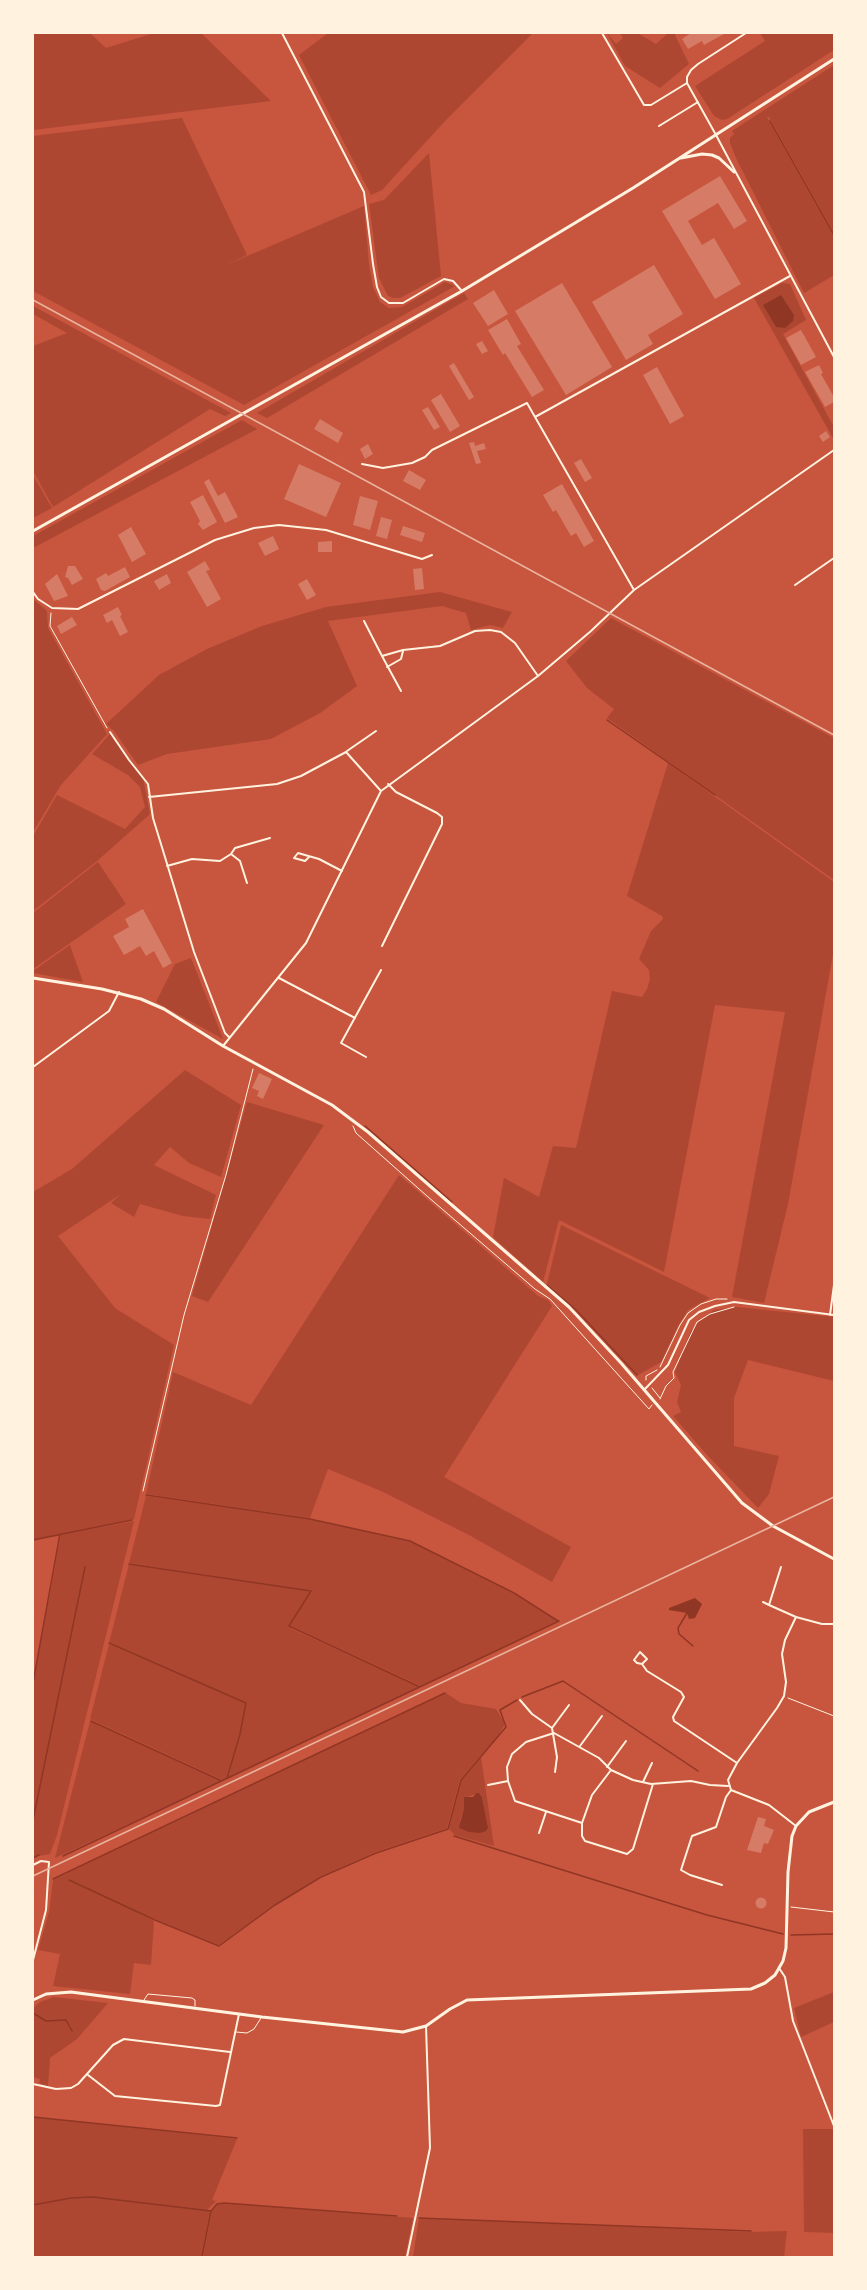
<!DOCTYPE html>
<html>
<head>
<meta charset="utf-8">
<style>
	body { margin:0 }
	#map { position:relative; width:867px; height:2290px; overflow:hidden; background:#c8553d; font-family:Quicksand,sans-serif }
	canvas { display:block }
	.frame { position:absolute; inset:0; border:34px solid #fff3e0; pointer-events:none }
</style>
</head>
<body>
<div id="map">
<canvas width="867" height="2290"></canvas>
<div class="frame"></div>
</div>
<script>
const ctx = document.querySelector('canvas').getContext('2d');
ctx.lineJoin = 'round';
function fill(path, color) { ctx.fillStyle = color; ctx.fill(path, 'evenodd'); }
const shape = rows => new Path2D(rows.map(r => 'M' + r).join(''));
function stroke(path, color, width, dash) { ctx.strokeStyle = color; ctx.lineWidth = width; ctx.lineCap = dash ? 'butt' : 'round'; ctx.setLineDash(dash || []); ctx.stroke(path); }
fill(shape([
	[33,33,90,33,106,48,154,33,201,33,271,101,33,130],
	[328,33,533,33,445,121,382,190,371,195,299,55],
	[607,33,616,44,623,38,620,33,638,33,656,44,668,33,676,33,675,35,689,64,660,88,625,66],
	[760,33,834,33,834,50,727,119,722,120,714,116,695,86,765,41],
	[834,65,834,233,769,117,767,117,834,236,834,275,804,293,736,158,730,143,730,138,734,134,732,131],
	[182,118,247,255,224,266,364,206,369,264,373,287,380,302,389,308,402,307,445,282,455,286,244,405,33,291,33,136],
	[429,153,441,276,400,298,394,298,388,296,379,278,369,204,384,200],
	[782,283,790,284,806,320,783,334,834,427,834,440,754,298],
	[464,293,468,299,267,418,257,413],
	[33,306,231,413,225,416,210,409,53,507,33,471,33,346,67,333,33,314],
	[242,420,257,429,33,548,33,536],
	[33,475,52,508,33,518],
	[440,592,512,612,503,628,490,625,471,630,466,613,442,606,328,621,357,686,320,713,271,739,167,754,138,765,114,731,106,724,159,675,207,649,262,626,326,607],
	[33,599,47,611,48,628,107,734,61,785,33,832],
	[611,618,834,738,834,880,607,718,614,709,587,688,566,661],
	[110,734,143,778,150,814,97,861,33,911,33,836,57,795,125,829,145,807,140,787,128,775,92,754],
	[668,763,834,882,834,949,788,1204,764,1303,732,1297,785,1012,715,1005,664,1272,559,1220,543,1282,493,1237,504,1178,539,1197,553,1146,576,1148,612,991,642,997,647,989,650,979,649,970,639,959,651,931,663,919,662,916,627,896],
	[98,862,126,904,33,969,33,913],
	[70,945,83,982,33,973,33,971],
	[191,958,223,1039,156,1002,175,964],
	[185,1070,241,1105,221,1177,189,1163,170,1147,154,1165,216,1195,210,1219,183,1216,140,1204,134,1217,111,1203,121,1194,58,1236,115,1308,174,1345,134,1519,33,1540,33,1192,72,1169],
	[247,1102,324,1125,208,1302,192,1296],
	[399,1175,538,1296,548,1300,552,1306,444,1477,571,1547,552,1582,469,1535,381,1491,328,1469,310,1518,146,1494,173,1372,251,1405],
	[561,1225,710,1298,688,1310,679,1324,661,1362,638,1375,576,1310,547,1284],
	[737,1307,834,1317,834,1381,748,1360,734,1398,734,1446,779,1456,769,1494,758,1508,708,1456,673,1416,681,1412,677,1402,681,1385,675,1372,691,1331,699,1322,714,1310],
	[146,1496,310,1519,409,1541,514,1594,557,1621,421,1686,289,1625,292,1629,420,1687,227,1779,237,1742,226,1779,223,1780,90,1719,109,1644,218,1691,109,1643,129,1564,306,1590,129,1563],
	[134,1521,57,1835,50,1854,33,1857,33,1685,61,1535],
	[446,1693,461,1703,496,1709,505,1724,498,1736,460,1779,447,1828,375,1852,321,1876,275,1905,219,1945,133,1910,154,1921,151,1965,134,1963,130,1994,53,1986,60,1954,38,1950,49,1912,53,1880],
	[90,1721,221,1781,55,1858],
	[481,1757,494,1846,455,1835,449,1829,461,1780],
	[479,1793,482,1796,488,1828,460,1821,467,1797],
	[834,1992,834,2022,801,2037,794,2008],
	[54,1997,108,2003,77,2039,50,2058,48,2086,39,2083,40,2079,33,2077,33,2014,41,2018,33,2012,33,2008,40,2002],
	[33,2117,237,2139,212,2200,216,2201,207,2210,185,2208,211,2211,202,2257,33,2257,33,2206,49,2202,33,2205],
	[803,2129,834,2129,834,2233,804,2232],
	[224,2203,413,2218,405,2257,203,2257,212,2211,217,2205],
	[419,2218,750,2232,787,2231,784,2257,413,2257]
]), '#ae4732');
fill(shape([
	[781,295,794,315,793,321,785,328,776,327,763,305],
	[695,1598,702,1604,695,1618,689,1619,687,1613,669,1610,669,1608],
	[476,1793,479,1793,482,1797,488,1828,486,1831,480,1833,469,1832,459,1828,464,1808,464,1797,473,1797]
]), '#8f3625');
stroke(shape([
	[770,121,834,235],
	[607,720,715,795],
	[365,1126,452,1202],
	[547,1285,576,1310,637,1375],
	[146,1495,310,1519,410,1541,514,1593,558,1621],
	[33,1540,132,1520],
	[129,1564,311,1591,289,1626,420,1687],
	[687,1613,678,1628,679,1634,693,1646],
	[109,1643,246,1703,240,1734,227,1778],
	[33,1683,60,1534],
	[522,1697,563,1681,698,1771],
	[91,1721,222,1781],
	[33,1820,85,1567],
	[454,1836,707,1915,783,1934],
	[63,1856,559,1621],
	[33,1858,39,1855],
	[53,1879,445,1693],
	[69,1880,155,1920,219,1946,275,1905,321,1877,376,1853,448,1829,461,1780,506,1727,500,1710,517,1700],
	[791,1935,834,1934],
	[33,2013,46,2021,66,2020,72,2031],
	[33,2117,237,2138],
	[33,2205,71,2198,93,2197,211,2211,217,2204,224,2203,397,2216],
	[419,2218,751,2231],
	[202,2257,211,2211]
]), '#8f3625', 1.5);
fill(shape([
	[691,33,726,33,704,45,702,41,688,49,682,39],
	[720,176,747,221,734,229,718,203,688,221,702,245,714,238,741,284,715,299,662,211],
	[654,265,683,314,648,335,653,344,626,360,592,302],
	[562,283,612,367,566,395,515,311],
	[494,290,508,314,488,326,473,303],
	[507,319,521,344,517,346,544,390,532,397,505,353,503,355,488,330],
	[801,330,816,357,801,365,786,338],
	[482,341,488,351,482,354,476,344],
	[454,363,474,397,469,400,449,366],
	[819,365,823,373,821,374,834,397,834,402,825,407,805,372],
	[657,367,684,416,670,424,643,375],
	[441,394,460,426,450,432,431,400],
	[428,407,440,427,434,430,422,410],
	[320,419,343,433,338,443,314,429],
	[826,431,830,437,823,442,819,436],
	[474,442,475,446,484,443,486,449,477,451,481,463,476,464,469,443],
	[368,444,373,454,365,459,360,449],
	[581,459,592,478,585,482,574,463],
	[299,464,341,483,326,517,284,499],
	[409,470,426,480,420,490,403,481],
	[209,479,218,496,225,492,238,517,225,523,204,482],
	[562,484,594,541,584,547,576,533,571,536,556,510,553,512,543,495],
	[203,495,217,522,203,530,198,524,200,521,190,502],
	[360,496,378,501,370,530,353,525],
	[381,517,392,520,387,539,376,536],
	[403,526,425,533,422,542,400,535],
	[131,527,146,554,132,562,118,535],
	[273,536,279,549,265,556,258,543],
	[332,541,332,552,318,552,318,542],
	[205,561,210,570,206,571,221,599,207,607,187,572],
	[68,566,75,566,83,579,72,585,68,578,65,577],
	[125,567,130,577,105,591,101,590,96,579,106,573,108,576],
	[422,568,424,589,415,590,413,569],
	[57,574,68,596,54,601,45,584],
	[167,574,171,583,159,590,154,581],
	[307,579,316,595,307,600,298,584],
	[118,607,122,615,120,616,128,632,120,636,112,620,107,623,103,615],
	[72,617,77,625,61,634,57,626],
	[143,909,172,963,163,968,154,951,146,956,140,946,124,955,113,936,129,927,125,919],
	[259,1073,272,1079,263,1099,257,1096,259,1091,252,1088],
	[758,1817,766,1819,764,1826,774,1830,768,1844,764,1843,761,1853,747,1850],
	'755.5 1903a5.5 5.5 0 1 1 11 0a5.5 5.5 0 1 1-11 0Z'
]), '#d67c66');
stroke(shape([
	[51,613,50,626,107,728],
	[353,1126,356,1133,427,1196,535,1289,550,1299,649,1409,652,1405],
	[660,1367,680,1325,688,1313,701,1304,716,1299,727,1299],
	[646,1380,646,1376,657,1370],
	[652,1388,660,1398],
	[660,1399,666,1386,674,1378,673,1372,697,1322,710,1314,734,1307],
	[143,1491,184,1315,226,1175,253,1069],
	[788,1698,834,1716],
	[791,1907,834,1912]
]), '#fff3e0', 1);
stroke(shape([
	[144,2000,148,1994,192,1998,195,2000,195,2006],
	[236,2032,247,2033,254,2029,261,2018]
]), '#fff3e0', 1);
stroke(shape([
	[282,33,364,192,373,264,377,287,381,297,389,303,403,303,444,279,453,281,462,291],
	[602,33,644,105,651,105,687,83],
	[659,126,698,102],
	[716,135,687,83,687,77,691,70,698,64,746,33],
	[535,417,790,276],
	[362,464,383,468,412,463,425,457,432,450,527,403,634,590],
	[795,585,834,558],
	[33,592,38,599,52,608,78,609,215,540,254,528,279,525,326,530,422,559,432,555],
	[364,621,382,656,403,650,440,646,475,631,490,630,501,632,515,643,538,676],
	[382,656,401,691],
	[387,667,401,659,403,651],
	[110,732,129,760,148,784,153,818,194,952,225,1033,229,1037],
	[347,751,376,731],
	[149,797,277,784,301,776,346,752,381,791],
	[231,854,235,848,270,838],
	[309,857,305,861,294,858,298,853,319,859,342,871],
	[167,866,192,859,220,861,231,854,240,861,247,883],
	[382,946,442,824,442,817,437,813,396,792,388,784],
	[279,978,355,1018],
	[223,1046,306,943,381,791,538,676,591,631,634,590,834,450],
	[366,1057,341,1043,381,970],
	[33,1067,109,1011,119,992],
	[830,1315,834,1285],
	[644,1390,668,1365,689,1320,699,1312,715,1306,734,1302,834,1315],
	[781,1567,769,1605,796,1617,822,1624,834,1624],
	[763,1602,769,1605],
	[796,1617,785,1640,782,1654,786,1682,784,1696,777,1708,737,1763,728,1780,731,1790,769,1805,796,1826],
	[642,1664,647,1659,640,1652,634,1660,637,1663,642,1664,647,1671,681,1692,684,1697,673,1717,674,1721,737,1763],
	[520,1700,532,1714,552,1728,557,1757,555,1772],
	[552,1728,569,1705],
	[580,1746,602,1716],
	[607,1767,626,1741],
	[611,1770,592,1795,582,1823,515,1801,508,1781,507,1767,512,1754,526,1742,554,1733,599,1758,611,1770,633,1780,651,1784,691,1781,710,1785,728,1786],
	[643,1782,652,1763],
	[488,1785,508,1781],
	[582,1823,582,1836,585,1841,627,1854,633,1849,653,1784],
	[539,1833,546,1812],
	[33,1865,41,1861,49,1862,46,1910,33,1960],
	[722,1885,690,1875,681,1870,692,1836,716,1827,726,1797,731,1790],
	[779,1968,785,1977,793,2021,834,2126],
	[88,2075,115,2096,216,2106,220,2105,239,2014],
	[33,2084,56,2089,71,2088,78,2084,113,2045,124,2039,230,2052],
	[407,2257,430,2148,426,2026]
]), '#fff3e0', 2);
stroke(shape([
	[716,135,834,357]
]), '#fff3e0', 2);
stroke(shape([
	[681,158,702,154,712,155,719,158,734,172],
	[33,531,462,291,633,188,834,59],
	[33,978,102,989,141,999,164,1009,223,1046,332,1105,368,1132,569,1307,621,1363,742,1503,773,1526,834,1559],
	[33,2000,46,1994,71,1992,262,2017,403,2032,426,2026,450,2009,467,2000,751,1989,765,1983,775,1975,783,1961,786,1948,788,1872,792,1836,796,1826,809,1812,834,1802]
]), '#fff3e0', 3);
stroke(shape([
	[33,300,834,735],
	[33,1876,834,1497]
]), '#e9b49f', 1.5);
</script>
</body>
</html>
